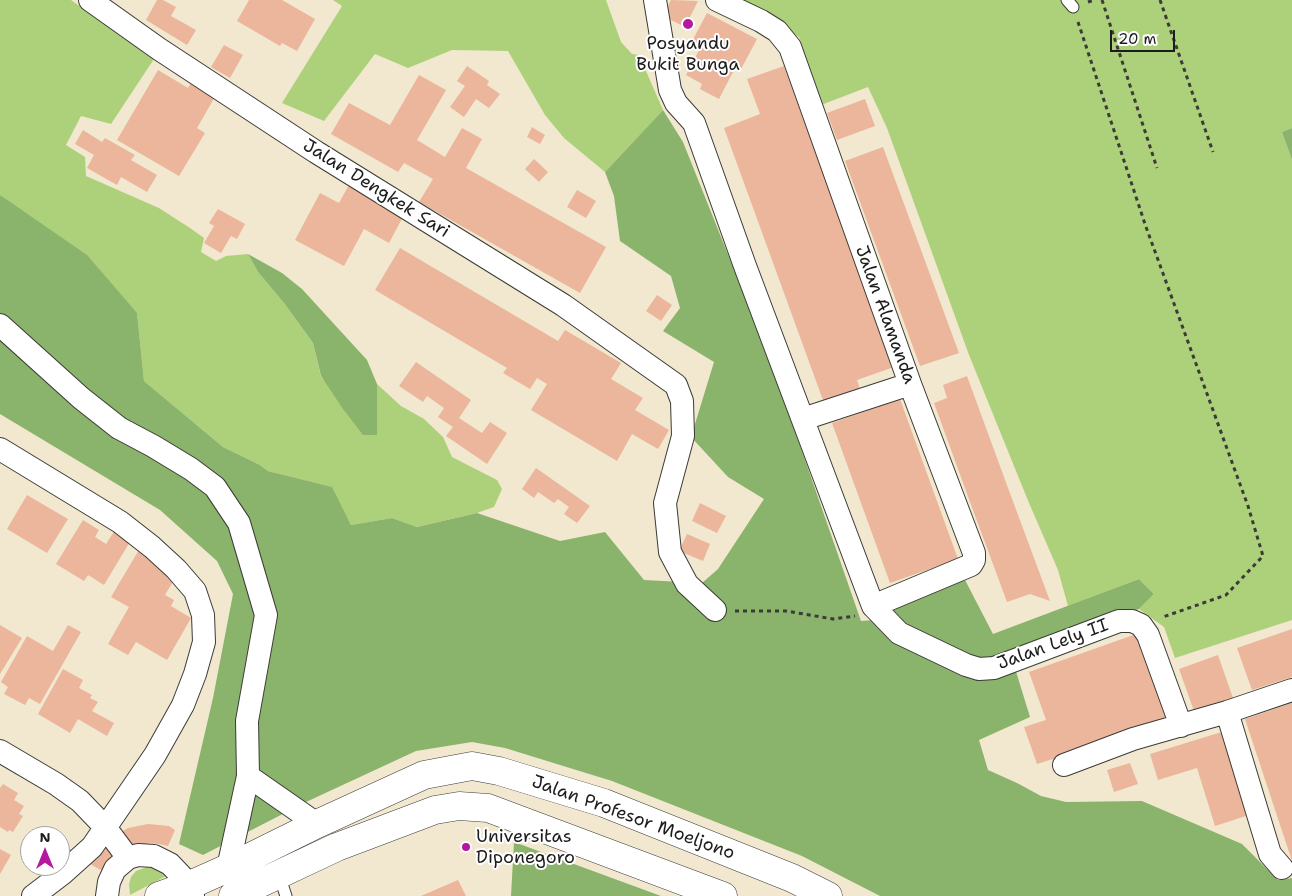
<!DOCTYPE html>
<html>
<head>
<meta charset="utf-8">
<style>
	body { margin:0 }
	#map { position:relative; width:1292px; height:896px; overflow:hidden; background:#f1e8cf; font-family:"Shantell Sans",sans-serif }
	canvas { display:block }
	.north { position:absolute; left:20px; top:826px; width:50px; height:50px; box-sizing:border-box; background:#fff; border:1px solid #a4a4a4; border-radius:50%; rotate:0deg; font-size:14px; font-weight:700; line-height:20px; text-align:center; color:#1c1c1c }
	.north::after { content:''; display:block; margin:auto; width:18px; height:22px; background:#b5179e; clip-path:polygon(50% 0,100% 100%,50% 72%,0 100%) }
	.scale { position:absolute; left:1110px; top:30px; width:65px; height:22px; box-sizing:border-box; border:2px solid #1c1c1c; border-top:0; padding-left:6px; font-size:15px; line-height:18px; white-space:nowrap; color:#1c1c1c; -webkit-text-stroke:4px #fff; paint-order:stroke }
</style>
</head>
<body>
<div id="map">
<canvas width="1292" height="896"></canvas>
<div class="north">N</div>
<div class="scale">20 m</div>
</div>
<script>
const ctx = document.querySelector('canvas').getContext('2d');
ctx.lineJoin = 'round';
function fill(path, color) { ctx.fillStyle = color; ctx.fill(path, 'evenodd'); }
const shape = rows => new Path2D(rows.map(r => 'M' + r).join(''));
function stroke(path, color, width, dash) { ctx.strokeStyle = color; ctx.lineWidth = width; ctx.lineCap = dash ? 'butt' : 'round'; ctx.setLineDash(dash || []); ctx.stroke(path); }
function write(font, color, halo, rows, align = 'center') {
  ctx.font = font + ' "Shantell Sans",sans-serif'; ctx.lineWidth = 4; ctx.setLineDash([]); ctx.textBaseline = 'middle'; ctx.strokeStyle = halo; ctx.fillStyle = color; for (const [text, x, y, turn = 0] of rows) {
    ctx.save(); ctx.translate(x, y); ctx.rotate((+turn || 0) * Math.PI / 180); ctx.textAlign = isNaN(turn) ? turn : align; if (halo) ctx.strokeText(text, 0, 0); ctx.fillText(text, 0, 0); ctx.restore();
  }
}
fill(shape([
	[0,0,71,0,154,59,111,124,81,116,66,145,85,157,86,176,159,208,190,228,204,238,201,252,216,261,226,256,248,254,258,272,284,303,313,343,321,377,377,435,377,384,401,406,424,419,443,437,452,457,497,480,502,489,494,507,477,513,417,527,392,518,351,525,331,487,268,471,260,465,223,447,144,381,137,313,0,195],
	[333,0,606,0,621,42,632,54,639,55,663,110,605,172,564,138,545,115,508,51,452,50,408,68,375,54,324,121,282,103,342,6],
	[740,0,1292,0,1292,128,1282,132,1292,160,1292,620,1175,658,1164,627,1139,609,1154,594,1139,579,1068,606,1058,570,1029,503,969,355,887,128,868,87,821,105,799,37],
	[150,866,168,875,130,895,129,884,131,877,136,871]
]), '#add17b');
fill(shape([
	[663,110,683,142,771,362,861,621,874,620,895,603,965,580,993,634,1139,579,1154,594,1139,609,1010,652,1030,717,979,740,988,770,1017,783,1041,796,1066,802,1142,801,1242,844,1278,880,1292,878,1292,896,880,896,802,856,612,781,505,748,472,742,416,751,306,802,203,855,179,844,213,698,233,594,217,561,160,510,0,414,0,195,87,255,137,313,144,381,223,447,260,465,268,471,332,487,351,525,392,518,417,527,477,513,560,541,605,532,644,580,702,583,718,569,764,499,728,477,691,437,714,362,663,331,680,308,671,276,620,241,614,196,605,172],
	[1292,128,1292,160,1282,132],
	[248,254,282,273,302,289,367,360,377,384,377,435,363,435,343,409,321,376,313,343,284,303,258,272],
	[514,842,661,896,511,896]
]), '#8ab36b');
fill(shape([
	[157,0,163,0,176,7,171,16,196,30,187,45,146,20],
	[249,0,282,0,315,19,297,51,282,43,280,46,237,21],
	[671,0,698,1,685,27,663,16],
	[707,13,757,39,740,71,735,68,719,99,700,89,702,84,686,75,699,50,690,45],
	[224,45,243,55,230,78,211,67],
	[467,66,489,81,487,85,500,94,489,108,476,99,464,117,450,107,465,86,457,81],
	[784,66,894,367,857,380,860,389,824,403,724,128,760,114,747,79],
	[158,70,188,88,192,81,216,95,197,128,205,133,179,176,117,140],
	[419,75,446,90,417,140,445,157,462,128,482,139,466,168,606,247,580,293,419,202,433,179,404,163,398,172,331,134,349,103,390,125],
	[865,99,875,126,837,140,827,113],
	[532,127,545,135,540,144,527,137],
	[83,130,102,142,105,138,135,155,131,160,157,175,147,192,121,177,117,185,87,168,94,155,75,144],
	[883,147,959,353,920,366,845,161],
	[534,159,548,172,539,182,525,169],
	[350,183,405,213,389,243,364,229,344,266,295,240,320,193,339,203],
	[577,190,596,201,586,218,567,207],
	[218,209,245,224,237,239,231,236,221,253,204,243,214,226,209,223],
	[400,248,558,341,565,330,621,363,611,379,643,398,635,410,669,430,658,449,632,434,617,461,531,410,547,384,537,378,530,389,503,373,507,368,375,290],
	[657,295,672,305,661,321,646,311],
	[416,362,471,400,459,418,482,433,490,422,507,433,487,464,446,436,453,427,438,417,444,408,427,396,423,402,399,386],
	[967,376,1008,488,1050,601,1030,594,1007,602,970,502,934,403,947,398,943,385],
	[900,399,958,559,890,583,832,423],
	[536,468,590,506,577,523,564,514,569,507,558,499,554,503,538,492,534,498,522,489],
	[27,495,68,519,47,553,7,529],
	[700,503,726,516,717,533,692,521],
	[83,520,99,530,95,537,106,544,115,530,131,540,104,585,88,575,84,581,56,564],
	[687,534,710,544,703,561,679,551],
	[140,548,162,561,158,568,175,578,165,595,174,600,171,606,191,618,167,660,136,642,128,655,108,644,129,607,111,597],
	[0,625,22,638,0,674],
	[68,625,81,632,40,704,29,698,25,705,4,694,8,687,1,682,27,636,53,651],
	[1292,629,1292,677,1252,690,1237,648],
	[1139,633,1171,722,1037,764,1024,727,1046,720,1029,672],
	[1218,655,1233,698,1194,711,1179,669],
	[63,669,83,680,79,688,92,695,90,698,98,702,92,711,114,723,107,736,78,719,70,733,38,714],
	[1292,703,1292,861,1245,719],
	[1225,731,1252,814,1215,826,1197,768,1158,780,1150,754],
	[1130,763,1138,784,1114,792,1107,770],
	[3,784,18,793,14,800,24,806,19,814,23,816,13,832,9,830,8,832,0,827,0,788],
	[148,824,169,826,175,830,168,846,159,844,150,843,135,846,110,875,90,864,109,839,128,828],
	[0,849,11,855,0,874],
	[458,880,466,896,421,896]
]), '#ebb69b');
const service = shape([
	[1067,0,1073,7],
	[279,875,286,896]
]);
const minor = shape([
	[90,0,159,49,316,152,563,305,676,385,682,401,683,436,665,503,670,552,687,584,715,610],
	[655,0,670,90,676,103,694,123,745,266,873,606,899,633,966,665,979,669,994,668,1119,621,1132,621,1141,625,1148,635,1181,726],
	[717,0,761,21,777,31,790,47,910,384,974,553,974,560,971,565,873,606],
	[0,325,81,398,119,428,153,446,191,469,215,487,239,523,266,615,247,721,248,776,228,868],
	[803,419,910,384],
	[0,449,120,522,152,547,176,569,195,591,203,615,204,642,195,674,183,705,155,755,92,847,62,874,33,896],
	[1227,712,1270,854,1282,868],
	[0,751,56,784,80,801,105,827,128,858],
	[1064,765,1133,739,1227,712,1292,690],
	[248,776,317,824],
	[107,896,109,882,115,869,128,858,138,855,154,856,170,864,190,885,193,896]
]);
const tertiary = shape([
	[159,896,190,885,228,868,317,824,424,775,472,766,499,771,604,803,792,878,828,896],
	[233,896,337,847,435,810,459,806,488,808,723,896]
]);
stroke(service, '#3c3b37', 13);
stroke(minor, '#3c3b37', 24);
stroke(tertiary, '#3c3b37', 29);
stroke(shape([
	[1102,0,1157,168],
	[1160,0,1213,152],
	[1088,2,1094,0],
	[1078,22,1146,227,1248,506,1263,556,1226,595,1163,617],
	[735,611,786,611,833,619,855,616]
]), '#3c3b37', 3, [4, 4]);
stroke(service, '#fff', 11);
stroke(minor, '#fff', 22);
stroke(tertiary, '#fff', 28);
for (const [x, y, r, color] of [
	[688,24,6,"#b5179e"],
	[466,847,5,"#b5179e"]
]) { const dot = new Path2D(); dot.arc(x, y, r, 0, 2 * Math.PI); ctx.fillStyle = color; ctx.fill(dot); stroke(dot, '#fff', 2); }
write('18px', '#1c1c1c', '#fff', [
	["Posyandu",688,44],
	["Bukit Bunga",688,65],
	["Universitas",476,837,"left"],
	["Diponegoro",476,858,"left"]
]);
write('18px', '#1c1c1c', '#fff', [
	["Jalan Dengkek Sari",376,189,32],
	["Jalan Alamanda",885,315,70],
	["Jalan Lely II",1053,645,-20],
	["Jalan Profesor Moeljono",633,818,20]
]);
</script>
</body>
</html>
